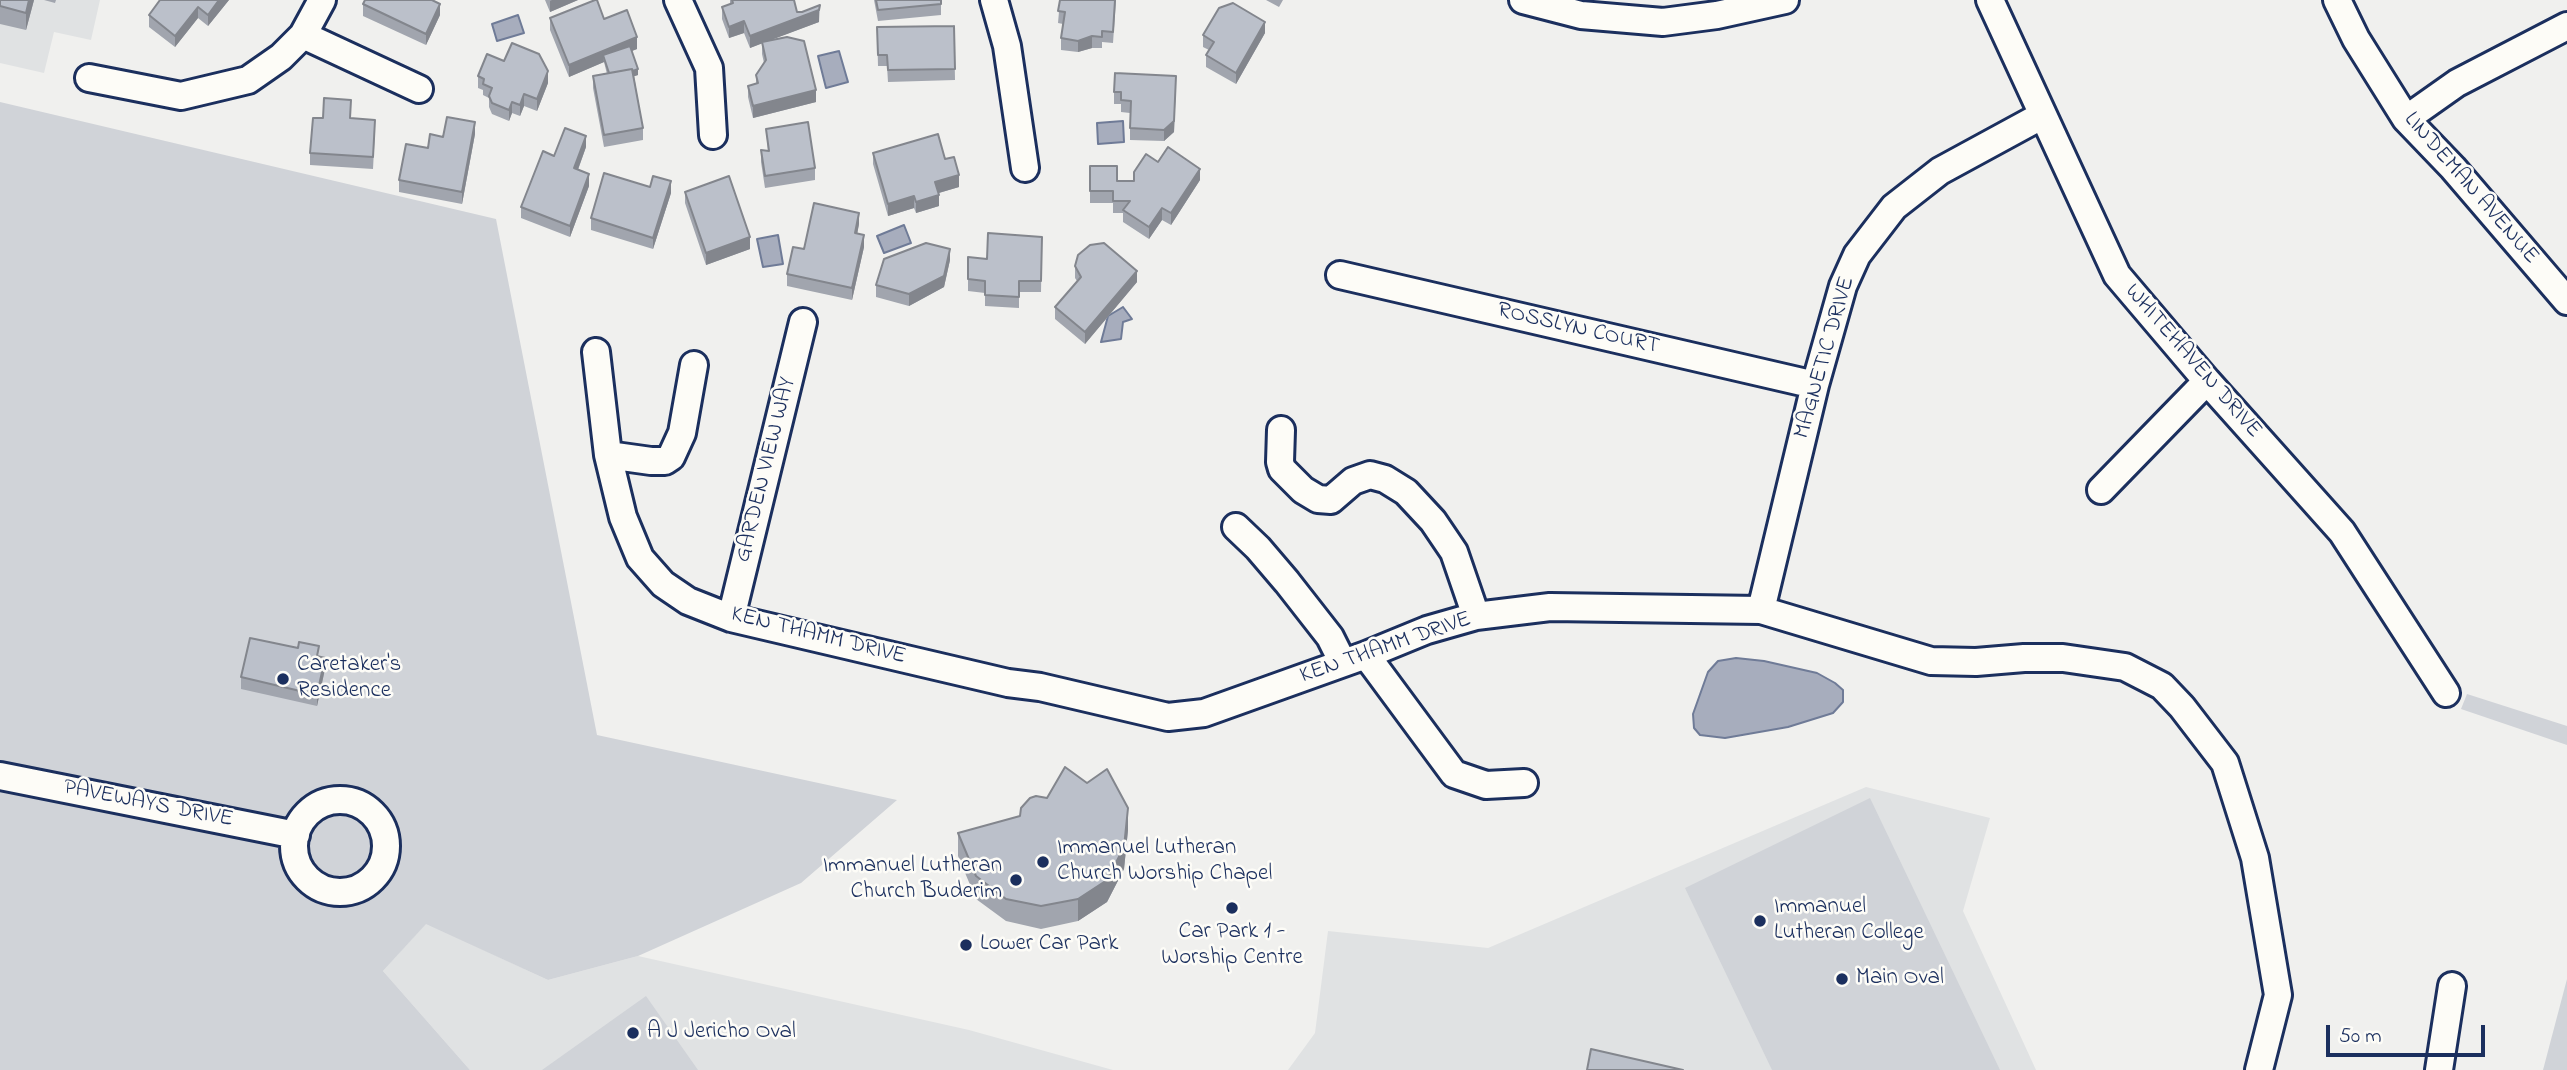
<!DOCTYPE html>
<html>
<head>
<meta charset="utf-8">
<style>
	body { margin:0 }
	#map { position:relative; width:2567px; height:1070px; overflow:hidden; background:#f0f0ee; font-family:"Indie Flower",sans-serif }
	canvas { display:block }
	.scale { position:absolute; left:2326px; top:1025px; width:159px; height:32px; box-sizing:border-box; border:4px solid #1b2f5e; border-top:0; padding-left:9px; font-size:21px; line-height:24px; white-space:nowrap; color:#1b2f5e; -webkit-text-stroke:5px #fdfcf7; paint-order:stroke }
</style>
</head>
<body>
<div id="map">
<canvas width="2567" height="1070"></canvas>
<div class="scale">50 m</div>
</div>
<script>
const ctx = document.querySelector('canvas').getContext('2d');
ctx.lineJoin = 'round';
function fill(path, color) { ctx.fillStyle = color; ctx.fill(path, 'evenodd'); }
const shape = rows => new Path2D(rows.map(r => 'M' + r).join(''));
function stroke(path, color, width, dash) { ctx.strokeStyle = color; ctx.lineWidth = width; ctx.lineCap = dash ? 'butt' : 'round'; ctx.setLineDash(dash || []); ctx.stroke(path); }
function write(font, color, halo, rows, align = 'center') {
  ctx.font = font + ' "Indie Flower",sans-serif'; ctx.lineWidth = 5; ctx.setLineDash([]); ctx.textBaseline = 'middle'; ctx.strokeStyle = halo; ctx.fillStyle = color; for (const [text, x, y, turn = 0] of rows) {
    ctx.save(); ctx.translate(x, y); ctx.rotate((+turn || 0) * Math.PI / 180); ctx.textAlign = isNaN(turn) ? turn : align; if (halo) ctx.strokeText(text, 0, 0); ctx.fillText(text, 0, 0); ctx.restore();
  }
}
fill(shape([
	[0,0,100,0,91,40,54,32,44,73,0,63],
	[1866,787,1990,818,1963,911,2036,1070,1288,1070,1315,1033,1328,931,1488,948],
	[426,923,548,980,638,956,969,1030,1113,1070,470,1070,383,971]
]), '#e0e2e3');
fill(shape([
	[0,102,496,219,597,735,897,800,801,883,638,956,548,980,426,924,383,971,470,1070,0,1070],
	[2467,694,2567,726,2567,745,2461,709],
	[1870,798,2000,1070,1772,1070,1685,888],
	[2567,979,2567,1070,2543,1070],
	[646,996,698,1070,542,1070]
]), '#d0d3d8');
const water = shape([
	[518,15,524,33,497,41,492,24,518,15],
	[839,51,848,82,826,88,818,56,839,51],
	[1123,121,1124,142,1098,144,1097,123,1123,121],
	[904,225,911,243,884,253,877,236,904,225],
	[778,235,783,264,763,267,757,239,778,235],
	[1123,307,1132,319,1123,322,1121,339,1101,342,1108,316,1123,307],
	[1736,658,1764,661,1817,673,1835,683,1843,690,1843,702,1833,713,1788,727,1725,738,1700,735,1694,728,1693,714,1708,672,1718,661,1736,658]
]);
fill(water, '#a7adbd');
stroke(water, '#6f7b97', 2);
const street = shape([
	[678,0,709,68,713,135],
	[994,0,1007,46,1025,168],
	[1523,0,1581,15,1663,22,1717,15,1785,0],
	[1990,0,2117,275,2207,381,2342,532,2446,693],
	[2337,0,2356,39,2406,119,2453,168,2567,301],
	[303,35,419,89],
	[89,78,181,96,248,80,281,57,303,35,322,0],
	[2406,119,2457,83,2567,26],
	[1340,275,1815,385],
	[596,352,608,455,623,517,640,558,663,584,688,601,731,618,1008,683,1040,687,1168,717,1204,713,1366,655,1427,630,1476,616,1550,607,1761,610,1931,661,1976,662,2024,658,2063,658,2125,667,2162,686,2182,707,2225,763,2255,858,2278,995,2259,1070],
	[1281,430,1280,462,1282,469,1303,490,1318,499,1331,500,1353,481,1370,475,1385,479,1406,492,1433,521,1454,552,1476,616],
	[608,455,651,461,665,461,671,457,682,433,694,365],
	[2101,490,2207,381],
	[1236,527,1258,548,1287,582,1330,637,1343,663],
	[1761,610,1815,385,1843,286,1857,255,1894,207,1940,171,2043,115],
	[731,618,803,322],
	[1366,655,1454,774,1486,785,1524,783],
	[0,776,296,835],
	'294 846a46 46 0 1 1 92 0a46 46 0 1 1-92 0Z',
	[2439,1070,2452,986]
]);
stroke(street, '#1b2f5e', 32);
stroke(street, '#fdfcf7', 26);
fill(shape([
	[0,0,34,0,26,30,0,24],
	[44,0,56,0,55,3],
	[160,0,229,0,208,26,198,18,175,47,149,27,149,15],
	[545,0,578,0,550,12],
	[730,0,794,0,797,12,802,12,820,5,819,22,770,40,816,102,753,118,748,97,748,86,756,84,756,75,764,63,762,54,762,43,750,48,744,33,729,38,722,19,722,7,730,4],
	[874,0,941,0,941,15,878,21],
	[1060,0,1116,0,1113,43,1102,42,1102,48,1092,48,1078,52,1061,50,1061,38,1063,24,1058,23],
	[1266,0,1283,0,1279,7],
	[363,4,440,15,426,45,363,16],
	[550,18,604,19,637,49,631,51,638,75,634,76,643,128,643,140,604,147,593,88,593,76,607,74,604,62,569,77,550,30],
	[954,26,955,80,888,82,887,66,878,66,877,27],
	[1265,33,1236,84,1206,67,1206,55,1209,50,1203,47,1203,35],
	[478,76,548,83,537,111,524,106,520,116,512,113,509,121,492,114,489,107,489,98,483,95,483,90,478,88],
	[1176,87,1174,132,1164,141,1130,140,1130,113,1121,112,1121,104,1114,104,1114,92],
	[323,118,350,118,375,131,373,169,310,165,310,153],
	[766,129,815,168,815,180,765,188,761,162,761,150,768,151],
	[475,134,462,204,399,192,399,180,428,148],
	[586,147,578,170,589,186,570,237,521,218,521,207,554,156],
	[873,153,945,159,959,187,939,193,939,206,916,213,914,208,888,216,873,164],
	[1158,162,1200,180,1171,225,1162,220,1149,239,1123,222,1123,213,1113,213,1113,203,1090,203,1090,166,1117,181,1134,181],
	[650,187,671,193,653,249,591,230,591,218],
	[685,192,750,249,706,265,685,203],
	[859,224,857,234,864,247,852,300,787,286,787,274,804,249],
	[1042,237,1041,292,1019,292,1019,308,985,306,985,293,968,291,968,257,987,259],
	[950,260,944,287,909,306,876,297,876,285],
	[1075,266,1137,282,1085,344,1055,319,1055,307,1077,281,1075,278],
	[319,656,325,669,317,706,241,689,241,677],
	[1128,830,1124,869,1107,902,1078,921,1041,929,1006,921,976,899,958,856,958,833]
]), '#a1a5ae');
fill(shape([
	[29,0,34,0,26,30,26,13],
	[219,0,229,0,208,26,208,15],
	[552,0,578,0,550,12,550,1],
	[440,4,440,15,426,45,426,34],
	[198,7,198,18,175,47,175,36],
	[819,10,819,22,750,48,750,36],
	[744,21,744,33,729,38,729,27],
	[1265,22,1265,33,1236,84,1236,73],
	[1092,36,1092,48,1078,52,1078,41],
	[637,37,637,49,605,62,603,55,604,62,569,77,569,65],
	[638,69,638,75,611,84,611,78],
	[548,71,548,83,537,111,537,99],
	[1176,76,1174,132,1164,141,1164,130],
	[816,90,816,102,753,118,753,106],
	[524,94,524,106,520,116,520,105],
	[512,102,512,113,509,121,509,110],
	[475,122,475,134,462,204,462,192],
	[586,136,586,147,574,180,574,168],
	[1200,169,1200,180,1171,225,1171,213],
	[589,174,589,186,570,237,570,226],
	[959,175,959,187,935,194,935,182],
	[671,181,671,193,653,249,653,238],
	[939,195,939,206,916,213,916,202],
	[914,196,914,208,888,216,888,204],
	[1162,208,1162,220,1149,239,1149,227],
	[859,213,859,224,855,245,855,233],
	[864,235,864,247,852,300,852,288],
	[750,237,750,249,706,265,706,253],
	[950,249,950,260,944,287,909,306,909,294],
	[1137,271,1137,282,1085,344,1085,332],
	[325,658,325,669,317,706,317,695],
	[1128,808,1128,830,1124,869,1107,902,1078,921,1078,899]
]), '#83868d');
const building = shape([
	[0,0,29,0,26,13,0,6,0,0],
	[160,0,219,0,208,15,198,7,175,36,149,15,160,0],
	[365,0,432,0,440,4,426,34,363,4,365,0],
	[595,0,597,0,604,19,627,10,637,37,569,65,550,18,595,0],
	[732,0,794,0,797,12,802,12,820,5,819,10,750,36,744,21,729,27,722,7,733,3,732,0],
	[876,0,941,0,941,4,878,10,876,0],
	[1060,0,1115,0,1113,32,1102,31,1102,37,1092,36,1078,41,1061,38,1065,12,1058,11,1060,0],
	[1233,3,1265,22,1236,73,1206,55,1214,42,1203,35,1219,8,1233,3],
	[954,26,955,69,888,70,887,55,878,55,877,27,954,26],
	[787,37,804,41,816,90,753,106,748,86,758,83,756,75,766,60,762,42,787,37],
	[512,43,539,54,548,71,537,99,524,94,520,105,512,102,509,110,492,103,489,96,492,88,483,84,484,79,478,76,487,54,504,61,512,43],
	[630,46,638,69,633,71,632,69,609,73,603,55,630,46],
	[632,69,643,128,604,135,593,76,632,69],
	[1115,73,1176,76,1174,121,1164,130,1130,128,1131,101,1121,100,1121,92,1114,92,1115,73],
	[324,98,351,100,350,118,375,120,373,157,310,153,313,118,323,118,324,98],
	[447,117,475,122,462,192,399,180,406,144,428,148,430,134,443,137,447,117],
	[808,122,815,168,765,176,761,150,769,151,766,129,808,122],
	[565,128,586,136,574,168,589,174,570,226,521,207,543,151,554,156,565,128],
	[938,134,945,159,954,157,959,175,935,182,939,195,916,202,914,196,888,204,873,153,938,134],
	[1168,147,1200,169,1171,213,1162,208,1149,227,1123,210,1130,201,1113,201,1113,191,1090,191,1090,166,1117,166,1117,181,1134,181,1134,172,1146,154,1158,162,1168,147],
	[604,173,650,187,653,176,671,181,653,238,591,218,604,173],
	[729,176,750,237,706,253,685,192,729,176],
	[814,203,859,213,855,233,864,235,852,288,787,274,793,247,804,249,814,203],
	[988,233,1042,237,1041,281,1019,281,1019,297,985,295,985,281,968,279,968,257,987,259,988,233],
	[926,243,950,249,944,276,909,294,876,285,884,259,926,243],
	[1104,243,1137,271,1085,332,1055,307,1081,277,1075,266,1078,255,1090,245,1104,243],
	[250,638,298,648,299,642,319,646,317,656,325,658,317,695,241,677,250,638],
	[1065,767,1087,783,1107,769,1128,808,1124,847,1107,880,1078,899,1041,906,1006,899,976,876,958,833,1020,816,1021,808,1030,798,1036,796,1047,798,1065,767],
	[1591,1049,1683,1070,1587,1070,1591,1049]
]);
fill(building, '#bbc0ca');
stroke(building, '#83868d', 2);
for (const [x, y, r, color] of [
	[283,679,7,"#1b2f5e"],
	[1043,862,7,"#1b2f5e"],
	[1016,880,7,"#1b2f5e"],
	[1232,908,7,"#1b2f5e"],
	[1760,921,7,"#1b2f5e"],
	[966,945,7,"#1b2f5e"],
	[1842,979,7,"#1b2f5e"],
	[633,1033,7,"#1b2f5e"]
]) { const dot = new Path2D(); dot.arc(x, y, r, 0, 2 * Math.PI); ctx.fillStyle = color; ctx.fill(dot); stroke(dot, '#fdfcf7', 2.5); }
write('23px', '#1b2f5e', '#fdfcf7', [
	["LINDEMAN AVENUE",2470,189,49],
	["ROSSLYN COURT",1578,330,13],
	["MAGNETIC DRIVE",1826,358,-74],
	["WHITEHAVEN DRIVE",2192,362,49],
	["GARDEN VIEW WAY",767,470,-76],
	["KEN THAMM DRIVE",818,637,14],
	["KEN THAMM DRIVE",1386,649,-19],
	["PAVEWAYS DRIVE",148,805,11]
]);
write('23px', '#1b2f5e', '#fdfcf7', [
	["Caretaker's",297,666],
	["Residence",297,692],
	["Immanuel Lutheran",1057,849],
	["Church Worship Chapel",1057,875],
	["Immanuel Lutheran",1002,867,"right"],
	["Church Buderim",1002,893,"right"],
	["Immanuel",1774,908],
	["Lutheran College",1774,934],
	["Car Park 1 -",1232,933,"center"],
	["Worship Centre",1232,959,"center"],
	["Lower Car Park",980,945],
	["Main Oval",1856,979],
	["A J Jericho Oval",647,1033]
], 'left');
</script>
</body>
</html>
